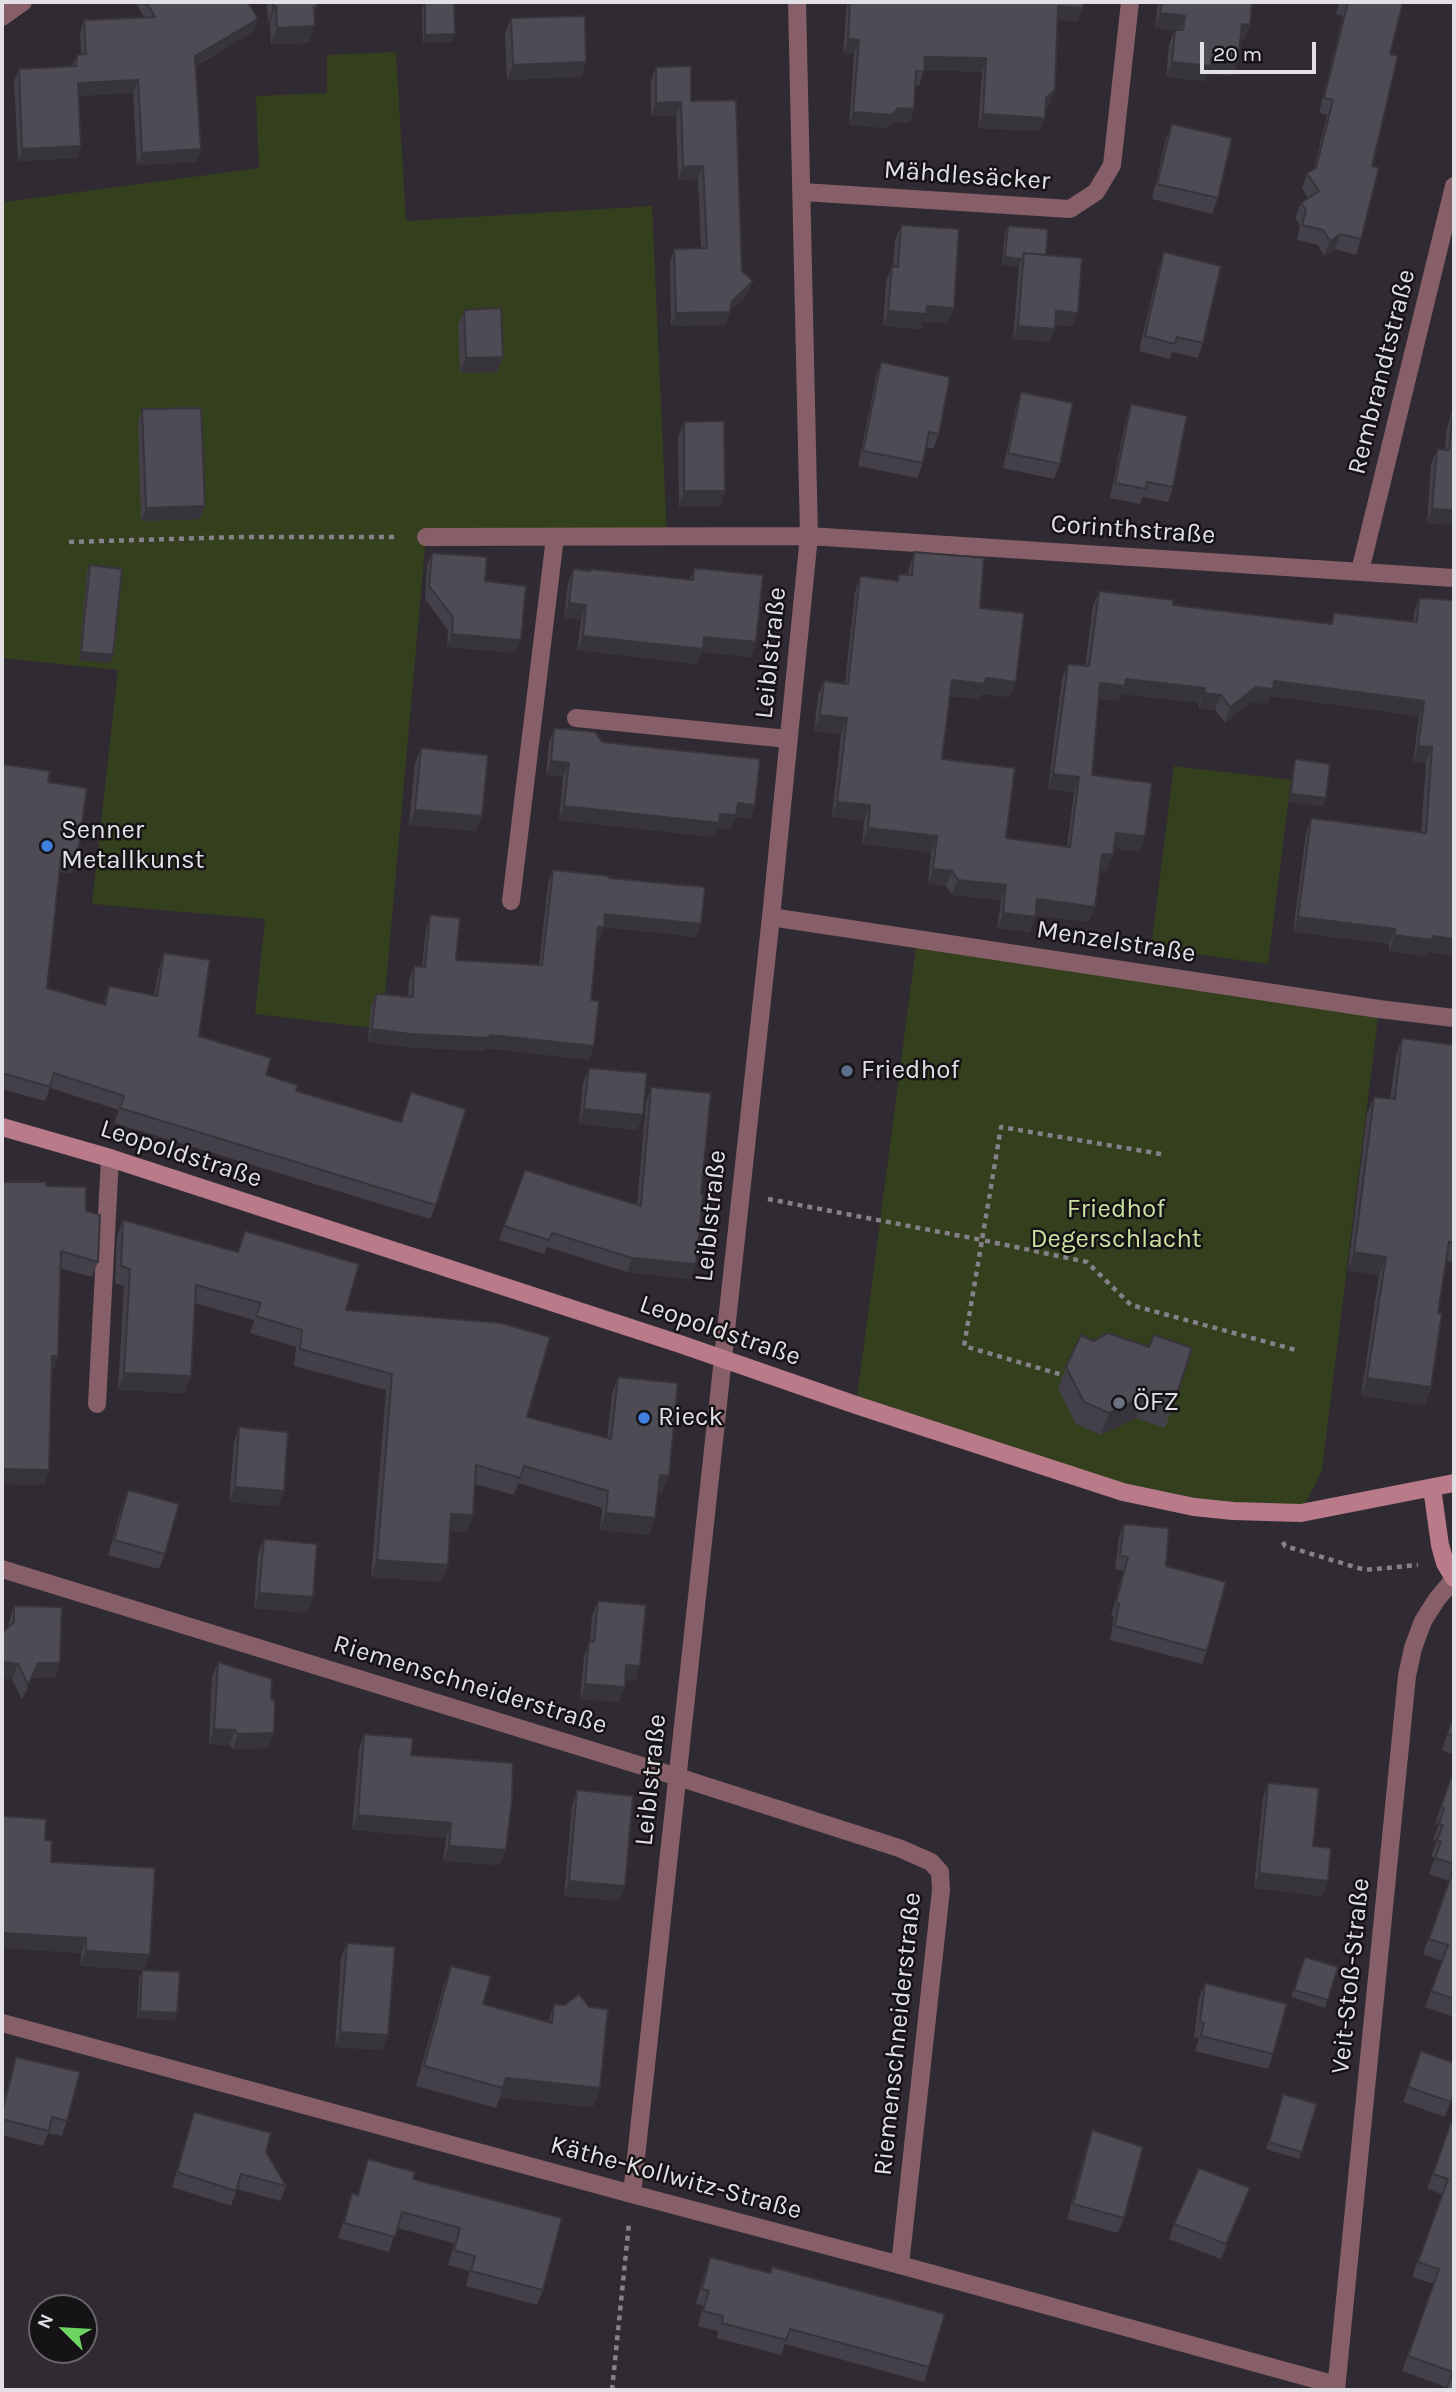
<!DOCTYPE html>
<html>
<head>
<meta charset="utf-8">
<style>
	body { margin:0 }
	#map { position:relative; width:1456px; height:2392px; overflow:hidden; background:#302a32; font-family:Karla,sans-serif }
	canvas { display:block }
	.frame { position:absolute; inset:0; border:4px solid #e3e0e5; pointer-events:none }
	.north { position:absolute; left:28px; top:2294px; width:70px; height:70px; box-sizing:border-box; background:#161317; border:2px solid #686569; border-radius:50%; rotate:294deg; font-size:19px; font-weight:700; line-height:28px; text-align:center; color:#e3e0e5 }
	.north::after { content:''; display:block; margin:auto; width:24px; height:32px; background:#6dd361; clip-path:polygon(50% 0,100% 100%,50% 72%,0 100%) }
	.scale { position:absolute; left:1200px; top:42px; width:116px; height:32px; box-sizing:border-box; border:4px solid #e3e0e5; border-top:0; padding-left:9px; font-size:21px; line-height:24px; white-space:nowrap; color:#e3e0e5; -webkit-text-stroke:5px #161317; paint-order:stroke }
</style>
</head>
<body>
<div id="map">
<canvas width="1456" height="2392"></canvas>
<div class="frame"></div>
<div class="north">N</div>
<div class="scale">20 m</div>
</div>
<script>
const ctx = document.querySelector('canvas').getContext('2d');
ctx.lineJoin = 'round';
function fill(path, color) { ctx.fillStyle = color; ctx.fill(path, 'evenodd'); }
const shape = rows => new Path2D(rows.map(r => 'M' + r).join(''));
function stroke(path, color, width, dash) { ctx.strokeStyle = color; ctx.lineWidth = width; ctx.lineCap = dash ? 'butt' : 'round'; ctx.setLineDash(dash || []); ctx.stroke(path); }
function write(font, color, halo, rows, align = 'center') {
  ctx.font = font + ' Karla,sans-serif'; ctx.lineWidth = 5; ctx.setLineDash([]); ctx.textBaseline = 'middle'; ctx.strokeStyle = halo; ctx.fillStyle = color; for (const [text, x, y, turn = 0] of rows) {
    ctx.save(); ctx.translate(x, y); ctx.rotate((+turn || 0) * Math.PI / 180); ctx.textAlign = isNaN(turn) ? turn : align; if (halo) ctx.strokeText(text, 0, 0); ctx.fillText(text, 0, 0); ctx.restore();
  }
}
fill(shape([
	[396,52,406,221,652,206,667,537,426,537,382,1029,255,1014,265,919,92,904,118,670,2,658,2,170,5,202,259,168,256,96,327,93,327,55],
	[1174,766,1291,780,1268,964,1151,948],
	[917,939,1379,1009,1322,1470,1301,1513,1194,1507,856,1405]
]), '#343f1e');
stroke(shape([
	[69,542,240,537,398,537],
	[1161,1154,1001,1127,982,1240,1087,1262,1131,1305,1296,1350],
	[768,1199,982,1240,964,1346,1066,1376],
	[1283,1542,1285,1546,1365,1570,1418,1565],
	[612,2390,629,2223]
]), '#868188', 4.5, [5, 5]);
stroke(shape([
	[576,718,788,739],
	[511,901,555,537],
	[97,1404,110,1158],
	[632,2194,900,2265,1336,2385]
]), '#865f68', 18);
stroke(shape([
	[2,17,23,2],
	[803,192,1070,209,1096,192,1112,165,1130,2],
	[426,537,809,536,1454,578],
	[1360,571,1454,186],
	[771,917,1379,1009,1454,1018],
	[2,1569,678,1777,899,1848,931,1862,940,1872,941,1890,900,2265],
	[2,2023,632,2194,771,917,809,536,797,2],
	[1336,2390,1407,1676,1413,1648,1423,1621,1437,1599,1454,1579]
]), '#865f68', 18);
stroke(shape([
	[2,1127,110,1158,680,1344,856,1405,1123,1492,1194,1507,1233,1511,1301,1513,1454,1483],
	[1432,1488,1440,1545,1445,1563,1454,1578]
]), '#b97a89', 18);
fill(shape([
	[135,2,248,2,254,31,196,66,201,149,196,162,137,165,133,93,78,96,81,146,77,158,18,161,14,81,19,69,72,66,77,55,81,54,80,33,84,20,144,17],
	[267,2,318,2,314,14,309,43,271,44,270,22,268,23],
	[425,2,452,42,423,43,422,9],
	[847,2,1083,2,1078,22,1058,20,1050,104,1046,108,1040,131,978,128,982,72,924,70,919,86,915,85,914,109,909,123,894,122,887,128,849,125,854,54,843,53],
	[1158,2,1252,2,1250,25,1244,40,1241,39,1238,61,1233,76,1208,74,1205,81,1166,77,1169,45,1174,31,1155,28],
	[1339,2,1403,2,1390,54,1372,166,1361,239,1356,255,1335,249,1324,256,1318,245,1297,240,1300,225,1295,218,1301,203,1308,198,1302,188,1307,173,1314,170,1327,115,1319,113,1343,16,1336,14],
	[511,18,586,62,581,77,507,80,505,33],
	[656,67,691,101,742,271,748,294,730,311,725,325,671,326,670,262,674,249,701,248,698,179,678,180,676,116,651,116,651,80],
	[1172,124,1218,198,1212,214,1152,199,1166,139],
	[901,225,954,308,948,323,923,322,921,329,883,326,886,281,892,266,893,266,895,240],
	[1008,226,1046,255,1073,326,1055,325,1050,342,1013,339,1019,266,1002,265,1005,233],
	[1164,252,1203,343,1198,358,1172,352,1170,359,1139,351,1159,267],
	[464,310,503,357,497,372,460,373,458,325],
	[881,362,939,434,933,449,926,447,923,463,917,478,858,466,876,377],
	[1021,392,1060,464,1054,479,1003,468,1016,407],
	[1454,402,1454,525,1427,523,1431,464,1437,449,1445,450,1446,433],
	[1131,404,1173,487,1168,502,1143,497,1140,504,1110,498,1126,419],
	[142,409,205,506,200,519,141,521,138,422],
	[684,422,720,506,679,507,678,437],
	[914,552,980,608,1010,697,982,694,980,699,950,696,942,759,1006,838,1067,847,1074,792,1048,789,1062,679,1068,664,1085,666,1093,606,1099,591,1173,605,1330,624,1334,613,1413,622,1414,613,1419,598,1454,600,1454,955,1428,952,1427,956,1389,951,1389,944,1293,932,1306,833,1311,818,1421,832,1426,763,1413,762,1419,716,1270,696,1267,704,1251,702,1225,723,1215,710,1199,708,1199,703,1122,694,1119,701,1098,698,1092,775,1140,852,1114,848,1107,871,1100,870,1089,922,1035,915,1030,932,997,928,1001,900,952,895,946,886,928,884,931,852,862,844,864,821,832,817,841,734,814,731,818,696,824,681,845,683,855,592,860,576,896,581,899,574,908,575,909,568],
	[432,553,485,581,516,653,447,647,448,630,425,599,427,565],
	[90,565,110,663,79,660,87,572],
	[694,568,756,642,751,657,702,652,697,664,577,650,581,620,564,618,568,583,573,569,690,580],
	[554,728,602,742,755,805,750,819,736,817,731,829,717,828,714,837,559,820,563,777,546,775,549,742],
	[421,748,482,816,476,831,409,825,415,763],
	[1295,759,1326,798,1323,806,1289,802,1293,767],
	[2,764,48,782,72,873,59,872,47,988,103,1004,109,986,154,995,159,968,164,953,199,1036,266,1075,296,1091,401,1122,411,1092,436,1205,430,1219,114,1123,119,1110,50,1088,45,1101,2,1089],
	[553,870,609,878,701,924,696,937,604,927,599,941,597,940,591,1000,589,1060,486,1048,485,1051,406,1047,368,1042,371,1007,376,994,408,997,409,980,414,966,422,967,426,928,430,915,456,960,539,965,548,883],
	[1402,1038,1454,1045,1454,1262,1446,1261,1438,1313,1431,1387,1425,1405,1361,1396,1379,1275,1348,1270,1367,1114,1374,1097,1390,1099,1396,1056],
	[589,1068,643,1115,637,1130,579,1124,583,1083],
	[651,1087,691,1279,627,1272,547,1247,544,1254,499,1240,525,1170,637,1204,646,1102],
	[2,1182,46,1186,86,1211,98,1262,92,1277,60,1268,58,1356,53,1371,51,1371,49,1470,44,1485,2,1484],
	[123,1220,237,1252,245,1231,346,1310,527,1417,607,1438,612,1394,618,1377,662,1493,658,1492,649,1535,600,1530,602,1508,518,1483,514,1495,475,1484,473,1515,467,1532,450,1531,448,1565,441,1582,371,1577,386,1390,294,1366,296,1347,250,1333,254,1320,195,1303,191,1376,185,1393,118,1390,124,1286,115,1283,117,1237],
	[1066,1367,1173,1406,1165,1428,1136,1418,1101,1435,1076,1424,1058,1389],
	[239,1427,284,1491,278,1506,229,1502,234,1442],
	[128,1490,165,1554,159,1569,108,1555,122,1505],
	[1124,1524,1166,1566,1207,1651,1202,1664,1110,1640,1114,1617,1111,1616,1123,1571,1115,1569,1119,1537],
	[264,1539,308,1613,254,1608,258,1554],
	[598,1601,635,1681,625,1680,625,1687,619,1702,580,1699,584,1656,590,1641,592,1616],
	[14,1606,55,1678,32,1678,22,1700,12,1679,2,1678,2,1633,8,1627,9,1621],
	[218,1662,271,1698,274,1733,268,1748,233,1749,229,1745,209,1744,212,1677],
	[1454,1714,1454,1755,1442,1750],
	[364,1734,500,1865,443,1861,446,1838,352,1830,359,1749],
	[1454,1768,1454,2017,1425,2007,1442,1961,1423,1954,1449,1881,1429,1874,1435,1858,1431,1856,1437,1841,1433,1840,1439,1824,1435,1823],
	[1268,1783,1313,1846,1328,1881,1322,1896,1254,1888,1263,1798],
	[577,1790,620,1901,564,1896,572,1806],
	[45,1840,51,1862,144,1970,80,1966,81,1953,2,1948],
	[347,1943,383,2050,335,2047,341,1958],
	[1305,1957,1338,1967,1325,2008,1291,1997],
	[451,1966,483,2004,548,2022,554,2004,600,2088,593,2107,500,2098,496,2108,416,2086,444,1985],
	[142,1970,175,2021,137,2018,139,1978],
	[1205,1983,1273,2054,1268,2069,1195,2051,1199,2038,1194,2037,1199,1998],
	[1421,2051,1454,2092,1445,2117,1403,2102],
	[16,2057,67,2121,62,2136,48,2133,43,2146,2,2135,2,2107,11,2072],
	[1281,2101,1317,2104,1299,2159,1266,2149],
	[194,2112,266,2152,286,2186,280,2201,237,2189,231,2206,172,2187,189,2127],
	[1451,2122,1454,2390,1402,2371,1434,2284,1412,2277,1442,2194,1427,2189],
	[1092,2130,1124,2218,1118,2233,1067,2219,1087,2145],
	[368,2159,413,2179,543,2290,537,2305,466,2286,470,2271,448,2265,454,2243,397,2228,389,2252,338,2238,352,2193,357,2195],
	[1244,2203,1221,2259,1169,2239,1174,2224],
	[710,2257,929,2367,924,2382,785,2344,781,2355,717,2338,718,2331,698,2326,703,2306,696,2304,705,2272]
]), '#434049');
fill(shape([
	[276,6,270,22,268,23,273,7],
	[1058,6,1083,8,1078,22,1053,20],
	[1160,13,1185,16,1179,32,1155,28],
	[258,19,254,31,191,68,195,56],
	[1242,24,1250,25,1244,40,1237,39],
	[315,26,309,43,271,44,277,28],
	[455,34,452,42,423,43,425,35],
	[848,39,859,40,854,54,843,53],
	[925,57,986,58,982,72,921,70],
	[1211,59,1238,61,1233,76,1208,74,1205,81,1166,77,1172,62],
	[586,62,581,77,507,80,513,65],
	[138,80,133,93,73,96,78,83],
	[1055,90,1050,104,1041,112,1046,98],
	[681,102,676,116,651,116,656,103],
	[898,108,914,109,909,123,894,122,887,128,849,125,853,112],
	[983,114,1045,118,1040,131,978,128],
	[81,146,77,158,18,161,22,149],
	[201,149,196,162,137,165,142,153],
	[703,166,698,179,678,180,683,167],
	[1340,234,1335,249,1324,256,1330,241],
	[1005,257,1022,259,1019,266,1002,265],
	[753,281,748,294,729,312,725,325,671,326,676,313,732,301],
	[927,306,954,308,948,323,923,322,921,329,883,326,888,311],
	[1056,311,1078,313,1073,326,1052,324],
	[1018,326,1055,329,1050,342,1013,339],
	[503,357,497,372,460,373,466,358],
	[684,491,725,491,720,506,679,507],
	[205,506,200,519,141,521,146,508],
	[1432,509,1454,510,1454,525,1427,523],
	[569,603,586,605,581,620,564,618],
	[452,634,521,640,516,653,447,647],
	[583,636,704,637,756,642,751,657,702,652,697,664,577,650],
	[81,652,113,655,110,663,79,660],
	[986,678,1016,682,1010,697,982,694,980,699,946,695,952,680],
	[1126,679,1205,688,1199,703,1122,694,1119,701,1094,698,1100,683],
	[1274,681,1424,701,1419,716,1270,696,1267,704,1251,702,1225,723,1230,707,1256,687],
	[1204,693,1221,695,1215,710,1199,708],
	[820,715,847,718,841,734,814,731],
	[1418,746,1432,747,1426,763,1413,762],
	[551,761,569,763,563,777,546,775],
	[1053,774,1079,777,1074,792,1048,789],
	[1291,794,1326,798,1323,806,1289,802],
	[837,802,870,805,864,821,832,817],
	[738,803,755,805,750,819,736,817,731,829,717,828,714,837,559,820,564,806,720,814],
	[415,810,482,816,476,831,409,825],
	[868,828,937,836,931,852,862,844],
	[1116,833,1145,836,1140,852,1110,848],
	[1102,854,1113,855,1107,871,1097,869],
	[61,857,77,859,72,873,56,871],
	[933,869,952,871,946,886,928,884],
	[958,880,1006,885,1001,900,952,895],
	[1037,899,1095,907,1089,922,1032,915],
	[1003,913,1035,917,1030,932,997,928],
	[605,914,701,924,696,937,604,927,599,941,593,940,598,927],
	[1298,917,1395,929,1389,944,1293,932],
	[1394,935,1433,936,1454,939,1454,955,1428,952,1427,956,1389,951],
	[372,1029,490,1035,594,1046,589,1060,486,1048,485,1051,406,1047,368,1042],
	[584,1109,643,1115,637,1130,579,1124],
	[1354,1252,1386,1257,1379,1275,1348,1270],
	[632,1258,696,1264,691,1279,627,1272],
	[52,1356,58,1356,53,1371,46,1371],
	[124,1373,191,1376,185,1393,118,1390],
	[1367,1378,1431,1387,1425,1405,1361,1396],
	[1144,1396,1136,1418,1101,1435,1109,1413],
	[2,1469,49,1470,44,1485,2,1484],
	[660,1475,669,1476,662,1493,654,1492],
	[235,1487,284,1491,278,1506,229,1502],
	[606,1513,655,1518,649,1535,600,1530],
	[451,1514,473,1515,467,1532,445,1530],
	[377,1560,448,1565,441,1582,371,1577],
	[259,1593,313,1597,308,1613,254,1608],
	[2,1662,18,1664,12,1679,2,1678],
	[38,1663,60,1663,55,1678,32,1678,22,1700],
	[626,1665,640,1666,635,1681,621,1680],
	[585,1684,625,1687,619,1702,580,1699],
	[214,1729,235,1730,229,1745,209,1744],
	[274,1733,268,1748,233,1749,238,1734],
	[358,1815,451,1823,446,1838,352,1830],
	[449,1846,506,1850,500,1865,443,1861],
	[1259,1873,1328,1881,1322,1896,1254,1888],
	[569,1881,625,1886,620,1901,564,1896],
	[2,1933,86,1938,81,1953,2,1948],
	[86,1951,150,1955,144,1970,80,1966],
	[140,2011,177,2013,175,2021,137,2018],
	[340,2032,388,2035,383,2050,335,2047],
	[506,2078,600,2088,593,2107,500,2098]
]), '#37343c');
const building = shape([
	[146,2,248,2,258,19,195,56,201,149,142,153,138,80,78,83,81,146,22,149,19,69,76,66,77,55,86,54,84,20,155,17,146,2],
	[273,2,317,2,317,7,314,7,315,26,277,28,276,6,273,7,273,2],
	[425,2,454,2,455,34,425,35,425,2],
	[850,2,1083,2,1083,8,1058,6,1055,90,1046,98,1045,118,983,114,986,58,925,57,924,72,916,71,914,109,898,108,892,115,853,112,859,40,848,39,850,2],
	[1162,2,1252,2,1250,25,1242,24,1238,61,1211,59,1211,66,1172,62,1175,30,1183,30,1185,16,1160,13,1162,2],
	[1348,2,1403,2,1390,54,1398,56,1372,166,1379,168,1361,239,1340,234,1330,241,1323,230,1302,225,1306,210,1301,203,1319,191,1307,173,1316,168,1333,100,1324,98,1348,2],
	[585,16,586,62,513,65,511,18,585,16],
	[691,66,691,101,736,100,742,271,753,281,732,301,730,312,676,313,674,249,707,248,703,166,683,167,681,102,656,103,656,67,691,66],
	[1172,124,1232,138,1218,198,1157,184,1172,124],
	[901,225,959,229,954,308,927,306,926,314,888,311,892,266,898,267,901,225],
	[1008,226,1048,229,1046,255,1024,253,1022,259,1005,257,1008,226],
	[1164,252,1221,266,1203,343,1177,337,1175,344,1145,336,1164,252],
	[1024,253,1082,258,1078,313,1056,311,1055,329,1018,326,1024,253],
	[501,308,503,357,466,358,464,310,501,308],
	[881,362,950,377,939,434,929,432,923,463,863,451,881,362],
	[1021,392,1073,403,1060,464,1008,453,1021,392],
	[1131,404,1187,416,1173,487,1147,482,1146,489,1115,483,1131,404],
	[201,408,205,506,146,508,142,409,201,408],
	[1454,409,1454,510,1432,509,1437,449,1449,450,1452,419,1454,409],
	[724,421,725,491,684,491,684,422,724,421],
	[914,552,984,558,980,608,1024,613,1016,682,986,678,985,684,952,680,942,759,1015,768,1006,838,1070,847,1079,777,1053,774,1068,664,1089,666,1099,591,1173,600,1173,605,1332,624,1334,613,1417,622,1419,598,1454,600,1454,939,1433,936,1432,940,1394,935,1395,929,1298,917,1311,818,1426,833,1432,747,1418,746,1424,701,1274,681,1273,689,1256,687,1230,707,1221,695,1204,693,1205,688,1126,679,1125,686,1100,683,1092,775,1152,783,1145,836,1116,833,1113,855,1102,854,1095,907,1037,899,1035,917,1003,913,1006,885,958,880,952,871,933,869,937,836,868,828,870,805,837,802,847,718,820,715,824,681,848,684,860,576,898,581,899,574,912,575,914,552],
	[432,553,487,557,485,581,526,586,521,640,452,634,453,617,429,586,432,553],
	[90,565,122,569,113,655,81,652,90,565],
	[694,568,763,575,756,642,704,637,703,649,583,636,586,605,569,603,573,569,590,571,591,569,693,580,694,568],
	[554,728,595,732,602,742,760,759,755,805,738,803,736,815,720,814,719,823,564,806,569,763,551,761,554,728],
	[421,748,488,755,482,816,415,810,421,748],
	[1295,759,1330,764,1326,798,1291,794,1295,759],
	[2,764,50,771,48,782,87,788,77,859,61,857,47,988,105,1005,109,986,157,996,164,953,210,960,199,1036,271,1058,266,1075,298,1085,296,1091,401,1122,411,1092,466,1109,436,1205,120,1108,124,1096,54,1073,50,1087,2,1073,2,764],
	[553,870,610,876,609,878,705,887,701,924,605,914,604,927,598,927,591,1000,599,1001,594,1046,490,1035,489,1038,410,1034,372,1029,376,994,413,997,414,966,425,967,430,915,460,918,456,960,542,965,553,870],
	[1402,1038,1454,1045,1454,1243,1449,1242,1438,1313,1442,1313,1431,1387,1367,1378,1386,1257,1354,1252,1374,1097,1395,1099,1402,1038],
	[589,1068,647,1073,643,1115,584,1109,589,1068],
	[651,1087,711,1093,701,1194,703,1194,696,1264,632,1258,552,1233,549,1240,504,1226,525,1170,641,1206,651,1087],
	[2,1182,46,1182,46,1186,86,1187,86,1211,100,1215,98,1262,61,1251,58,1356,52,1356,49,1470,2,1469,2,1182],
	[123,1220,238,1252,245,1231,359,1264,346,1310,501,1323,550,1337,527,1417,611,1439,618,1377,678,1383,669,1476,660,1475,655,1518,606,1513,608,1491,524,1466,520,1478,476,1465,473,1515,451,1514,448,1565,377,1560,392,1374,300,1349,302,1330,256,1316,261,1303,196,1285,191,1376,124,1373,130,1269,121,1266,123,1220],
	[1108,1333,1149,1347,1154,1335,1192,1348,1173,1406,1144,1396,1109,1413,1084,1402,1066,1367,1081,1335,1093,1341,1108,1333],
	[239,1427,288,1432,284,1491,235,1487,239,1427],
	[128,1490,179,1504,165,1554,114,1540,128,1490],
	[1124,1524,1169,1528,1166,1566,1226,1582,1207,1651,1115,1626,1119,1604,1116,1602,1128,1557,1120,1556,1124,1524],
	[264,1539,317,1544,313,1597,259,1593,264,1539],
	[598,1601,646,1605,640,1666,626,1665,625,1687,585,1684,589,1641,594,1642,598,1601],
	[14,1606,62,1607,60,1663,38,1663,28,1685,18,1664,2,1662,3,1652,2,1652,2,1633,14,1622,14,1606],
	[218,1662,272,1679,271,1698,275,1702,274,1733,238,1734,235,1730,214,1729,218,1662],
	[1454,1715,1454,1737,1447,1734,1454,1715],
	[364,1734,413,1738,411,1755,513,1763,512,1800,506,1850,449,1846,451,1823,358,1815,364,1734],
	[1454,1769,1454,1864,1435,1858,1441,1842,1437,1840,1443,1825,1439,1824,1444,1808,1441,1807,1454,1769],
	[1268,1783,1319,1788,1313,1846,1331,1848,1328,1881,1259,1873,1268,1783],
	[577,1790,633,1796,625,1886,569,1881,577,1790],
	[2,1816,46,1819,45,1840,52,1841,51,1862,155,1868,150,1955,86,1951,86,1938,2,1933,2,1816],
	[1454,1867,1454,1999,1431,1991,1448,1945,1429,1939,1454,1867],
	[347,1943,395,1947,388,2035,340,2032,347,1943],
	[1305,1957,1338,1967,1328,2000,1294,1990,1305,1957],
	[451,1966,491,1976,483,2004,552,2023,554,2004,565,2005,579,1994,589,2007,608,2009,600,2088,506,2078,503,2088,424,2066,451,1966],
	[142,1970,180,1972,177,2013,140,2011,142,1970],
	[1205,1983,1287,2004,1273,2054,1201,2036,1204,2023,1200,2022,1205,1983],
	[1421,2051,1454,2063,1454,2092,1451,2102,1408,2087,1421,2051],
	[16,2057,80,2072,67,2121,52,2117,49,2131,2,2119,2,2113,16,2057],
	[1283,2094,1317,2104,1302,2152,1269,2142,1283,2094],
	[194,2112,271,2133,266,2152,286,2186,241,2174,236,2191,177,2172,194,2112],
	[1451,2122,1454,2123,1454,2390,1446,2390,1453,2372,1408,2356,1439,2269,1418,2262,1448,2179,1433,2174,1451,2122],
	[1092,2130,1143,2147,1124,2218,1073,2204,1092,2130],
	[368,2159,415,2172,413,2179,562,2218,543,2290,471,2271,475,2256,454,2250,460,2228,402,2212,395,2237,344,2223,352,2193,358,2195,368,2159],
	[1199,2168,1250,2188,1226,2244,1174,2224,1199,2168],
	[710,2257,770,2273,772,2267,945,2314,929,2367,790,2329,786,2340,722,2323,723,2316,703,2311,709,2291,702,2289,710,2257]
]);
fill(building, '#4e4b55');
stroke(building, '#37343c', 2);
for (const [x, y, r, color] of [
	[47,846,7,"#3f7fe0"],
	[847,1071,7,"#5c6f8a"],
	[1119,1403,7,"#6b7280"],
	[644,1418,7,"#3f7fe0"]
]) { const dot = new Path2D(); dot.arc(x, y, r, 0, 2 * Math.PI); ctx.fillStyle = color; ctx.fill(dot); stroke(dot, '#161317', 2.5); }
write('26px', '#e3e0e5', '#161317', [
	["Mähdlesäcker",967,176,4],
	["Rembrandtstraße",1382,372,-76],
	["Corinthstraße",1133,530,4],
	["Leiblstraße",771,653,-84],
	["Menzelstraße",1116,942,9],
	["Leopoldstraße",181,1154,18],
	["Leiblstraße",711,1216,-84],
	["Leopoldstraße",720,1331,19],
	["Riemenschneiderstraße",470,1685,17],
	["Leiblstraße",651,1780,-84],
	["Veit-Stoß-Straße",1351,1976,-84],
	["Riemenschneiderstraße",898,2034,-84],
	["Käthe-Kollwitz-Straße",676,2178,15]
]);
write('26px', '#e3e0e5', '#161317', [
	["Senner",61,831],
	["Metallkunst",61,861],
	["Friedhof",861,1071],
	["ÖFZ",1133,1403],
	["Rieck",658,1418]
], 'left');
write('26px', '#cae1a0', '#161317', [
	["Friedhof",1116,1210],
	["Degerschlacht",1116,1240]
]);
</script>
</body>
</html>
